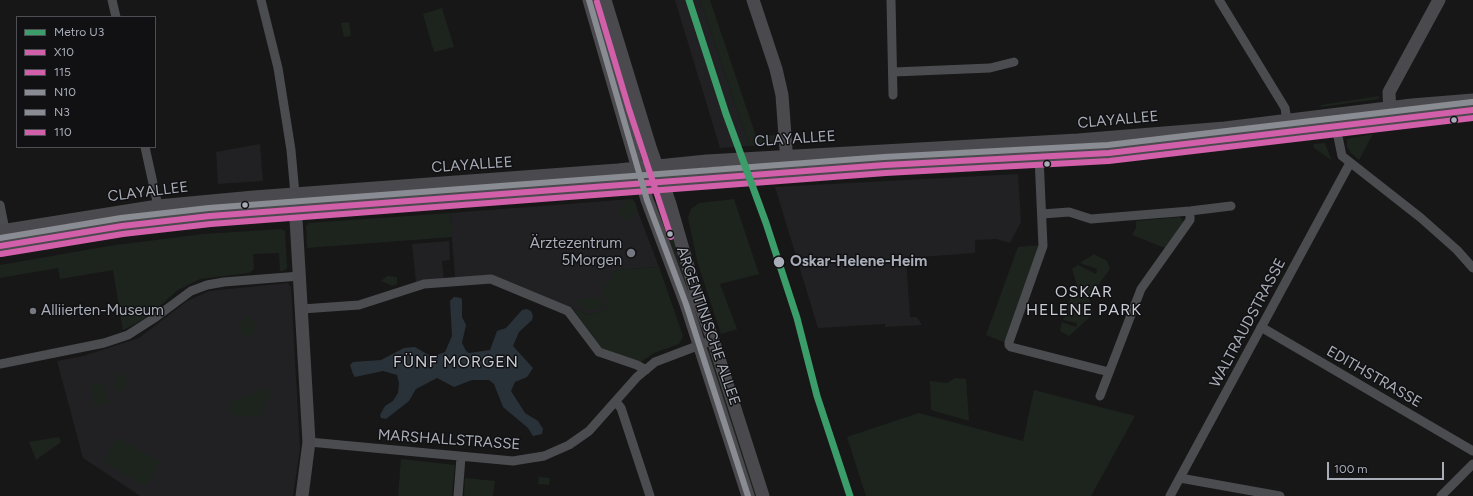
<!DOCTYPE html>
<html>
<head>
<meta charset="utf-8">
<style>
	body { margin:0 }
	#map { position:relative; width:1473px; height:496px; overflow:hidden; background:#171717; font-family:Figtree,sans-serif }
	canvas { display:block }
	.legend { position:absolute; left:16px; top:16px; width:140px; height:132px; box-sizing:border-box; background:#111113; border:1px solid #4d4f55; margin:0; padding:5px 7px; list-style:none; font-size:12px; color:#a8adb8 }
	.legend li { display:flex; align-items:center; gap:8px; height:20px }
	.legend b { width:20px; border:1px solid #4d4f55 }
	.scale { position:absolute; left:1327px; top:462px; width:117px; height:18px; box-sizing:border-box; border:2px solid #a8adb8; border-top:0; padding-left:5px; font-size:12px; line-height:14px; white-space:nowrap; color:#a8adb8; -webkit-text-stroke:3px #111113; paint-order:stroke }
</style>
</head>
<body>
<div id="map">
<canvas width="1473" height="496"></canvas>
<ul class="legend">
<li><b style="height:5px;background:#3b9d69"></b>Metro U3</li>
<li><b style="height:5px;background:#d25fa9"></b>X10</li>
<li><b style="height:5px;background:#d25fa9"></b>115</li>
<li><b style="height:5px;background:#8a8c93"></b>N10</li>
<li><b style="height:5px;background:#8a8c93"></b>N3</li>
<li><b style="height:5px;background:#d25fa9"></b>110</li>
</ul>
<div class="scale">100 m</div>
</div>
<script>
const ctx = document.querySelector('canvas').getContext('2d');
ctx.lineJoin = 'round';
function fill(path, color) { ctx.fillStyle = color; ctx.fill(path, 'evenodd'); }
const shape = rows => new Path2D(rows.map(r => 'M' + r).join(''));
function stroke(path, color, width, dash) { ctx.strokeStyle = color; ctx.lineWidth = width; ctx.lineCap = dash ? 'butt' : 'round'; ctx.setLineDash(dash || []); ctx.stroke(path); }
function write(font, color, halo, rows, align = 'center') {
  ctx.font = font + ' Figtree,sans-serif'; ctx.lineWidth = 3; ctx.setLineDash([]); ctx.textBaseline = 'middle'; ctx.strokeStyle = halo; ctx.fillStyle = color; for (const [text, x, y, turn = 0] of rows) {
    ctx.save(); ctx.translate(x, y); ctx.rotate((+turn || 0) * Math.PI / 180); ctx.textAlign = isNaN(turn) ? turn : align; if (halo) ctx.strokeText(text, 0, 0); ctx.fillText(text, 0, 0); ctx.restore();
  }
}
fill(shape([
	[675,0,700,0,749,146,720,148],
	[260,144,263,181,218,184,216,152],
	[1018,174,1021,222,1010,243,996,239,975,240,975,253,906,258,910,317,917,317,922,325,885,327,885,324,818,328,775,187],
	[633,199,659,267,616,270,607,309,589,315,491,275,455,278,450,213],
	[449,241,450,260,442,261,444,280,416,283,412,244],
	[288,283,291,287,300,449,293,496,140,496,83,458,57,361,83,356,139,338,187,301,209,291]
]), '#212123');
fill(shape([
	[594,0,600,0,631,103,629,105,625,104],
	[700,0,710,0,756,136,778,135,778,140,772,145,749,146],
	[442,8,454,47,434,52,423,14],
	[349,22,351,36,344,37,341,23],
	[1380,96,1378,99,1321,107,1321,105],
	[632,111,645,150,639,151,629,115],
	[1373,134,1359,160,1351,153,1347,147,1347,139],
	[1105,143,1105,147,1045,151,1045,146],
	[1325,143,1331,159,1331,160,1313,147,1314,144],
	[1032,148,1032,152,797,166,796,163,796,161],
	[741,165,742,167,704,174,678,177,677,170],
	[622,174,623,180,557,186,557,179],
	[541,180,542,186,463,191,465,189,514,185],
	[429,188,430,195,311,204,311,201,349,197,362,193],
	[277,199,278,207,23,239,21,231,85,220],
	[734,199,759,274,720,284,737,329,721,334,697,261,688,217,691,209,699,203],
	[626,200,632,200,635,202,638,211,633,216,625,219,620,216,619,212,622,204],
	[653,202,665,202,703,333,701,333],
	[450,213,452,237,307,248,306,226,309,223],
	[1180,217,1183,221,1182,224,1165,248,1132,235,1136,228,1136,221],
	[281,229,285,231,287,268,283,271,280,271,279,253,253,254,254,269,249,273,200,279,178,290,146,318,123,330,113,270,60,279,58,268,0,278,0,265,109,246,203,234],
	[1041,245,1004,342,986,335,1018,247],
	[1094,254,1107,261,1110,269,1091,295,1077,290,1075,295,1084,298,1085,296,1089,298,1093,314,1069,336,1060,331,1062,322,1076,327,1077,323,1063,320,1068,313,1067,306,1077,285,1072,269,1078,265,1096,274,1097,269,1080,263],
	[659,267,683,336,679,344,654,353,641,362,604,351,572,308,589,315,607,309,602,289,616,270],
	[387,276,397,277,397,284,393,286,381,281],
	[600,297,602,304,599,308,591,310,577,305,578,299],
	[247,316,250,316,258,326,251,338,235,328],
	[708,351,710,351,759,496,753,496],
	[118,374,127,375,124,391,115,390],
	[955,378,966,379,969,421,931,410,930,381,947,383],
	[103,383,105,394,108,397,109,401,106,404,94,406,90,386],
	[266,388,270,389,271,394,259,417,233,415,230,412,230,404,234,400],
	[1034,390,1135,416,1091,496,866,496,847,437,919,413,1023,441],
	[59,437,61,442,36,460,29,442],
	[117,437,160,462,146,487,103,462],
	[401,459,455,465,452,496,398,496],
	[539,477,550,478,549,485,538,484],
	[465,478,495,481,493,496,464,496]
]), '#1d241e');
fill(shape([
	[454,297,461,298,462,300,462,317,466,325,462,343,466,351,469,353,490,350,497,331,506,328,522,310,527,309,531,311,533,316,532,320,519,332,513,346,533,368,527,377,515,382,511,391,525,413,538,421,543,429,542,434,533,436,528,428,503,407,494,384,489,380,472,380,454,387,437,378,416,389,409,401,386,419,381,418,380,415,385,406,393,401,398,393,399,383,397,375,383,371,355,377,353,374,350,365,353,362,381,360,404,348,415,347,432,357,445,352,452,336,450,301]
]), '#2a3239');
stroke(shape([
	[112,0,116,17],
	[261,0,278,68,291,150,295,194],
	[891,0,893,95],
	[1219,0,1285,108,1287,121],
	[894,72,990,68,1014,62],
	[1336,127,1342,156,1421,218,1457,250,1473,268],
	[145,147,158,206],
	[1039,157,1043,246,1009,342,1009,345,1011,347,1109,372],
	[0,205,8,245],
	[1042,214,1069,212,1091,219,1190,211,1231,206],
	[302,309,359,305,424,284,491,279,568,311,599,352,637,365,646,370],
	[1261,327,1473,451],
	[0,364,104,343,128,335,156,317,191,291,207,285,224,282,300,276],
	[1100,396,1141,289,1190,220,1190,211],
	[616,402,621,408,650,496],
	[309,442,513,461,544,456,569,445,589,431,637,377,655,362,713,340],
	[1180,478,1280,496],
	[458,496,461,457],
	[1170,496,1350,163],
	[1441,496,1473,464]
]), '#4b4c50', 9);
stroke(shape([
	[589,0,647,200,686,304,748,496],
	[605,0,650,147,670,204,696,294,713,340,763,496],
	[753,0,776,69,782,95,787,163],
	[1390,116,1389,92,1439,0],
	[295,202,309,442,302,496],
	[0,231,158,206,254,197,618,170,707,161,1078,140,1225,128,1412,105,1473,100],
	[0,246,122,226,210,216,885,165,1109,153,1473,110]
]), '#4a4a4e', 13);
stroke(shape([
	[0,246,122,226,210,216,885,165,1109,153,1473,110]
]), '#d25fa9', 6);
stroke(shape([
	[1,254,123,234,211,224,886,173,1109,161,1473,118]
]), '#d25fa9', 6);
stroke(shape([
	[0,238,121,218,209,208,884,157,1108,145,1472,102]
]), '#8a8c93', 6);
stroke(shape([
	[589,0,647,200,686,304,748,496]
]), '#8a8c93', 6);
stroke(shape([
	[597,2,629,109,671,237]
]), '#d25fa9', 6);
stroke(shape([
	[689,0,726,114,766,223,797,318,817,396,850,496]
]), '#3b9d69', 7);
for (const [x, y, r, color] of [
	[1454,120,3.5,"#a8adb8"],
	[1047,164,3.5,"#a8adb8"],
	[245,205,3.5,"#a8adb8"],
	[670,234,3.5,"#a8adb8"],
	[631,253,5,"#757880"],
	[779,262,6,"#a8adb8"],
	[33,311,4,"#757880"]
]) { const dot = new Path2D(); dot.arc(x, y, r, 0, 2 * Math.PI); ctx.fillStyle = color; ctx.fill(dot); stroke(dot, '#111113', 1.5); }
write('15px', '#a8adb8', '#111113', [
	["CLAYALLEE",1118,120,-5],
	["CLAYALLEE",795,139,-4],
	["CLAYALLEE",472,165,-4],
	["CLAYALLEE",148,192,-7],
	["WALTRAUDSTRASSE",1248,323,-62],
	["ARGENTINISCHE ALLEE",708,326,71],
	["EDITHSTRASSE",1374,377,30],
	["MARSHALLSTRASSE",449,440,4]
]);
write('15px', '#a8adb8', '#111113', [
	["Ärztezentrum",622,244],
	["5Morgen",622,261],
	["Alliierten-Museum",41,311,"left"]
], 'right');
write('bold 15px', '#a8adb8', '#111113', [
	["Oskar-Helene-Heim",790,262]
], 'left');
ctx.letterSpacing = '1px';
write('16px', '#c9ccd4', '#111113', [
	["OSKAR",1084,292],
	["HELENE PARK",1084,310],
	["FÜNF MORGEN",456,362]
]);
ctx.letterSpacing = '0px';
</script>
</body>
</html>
